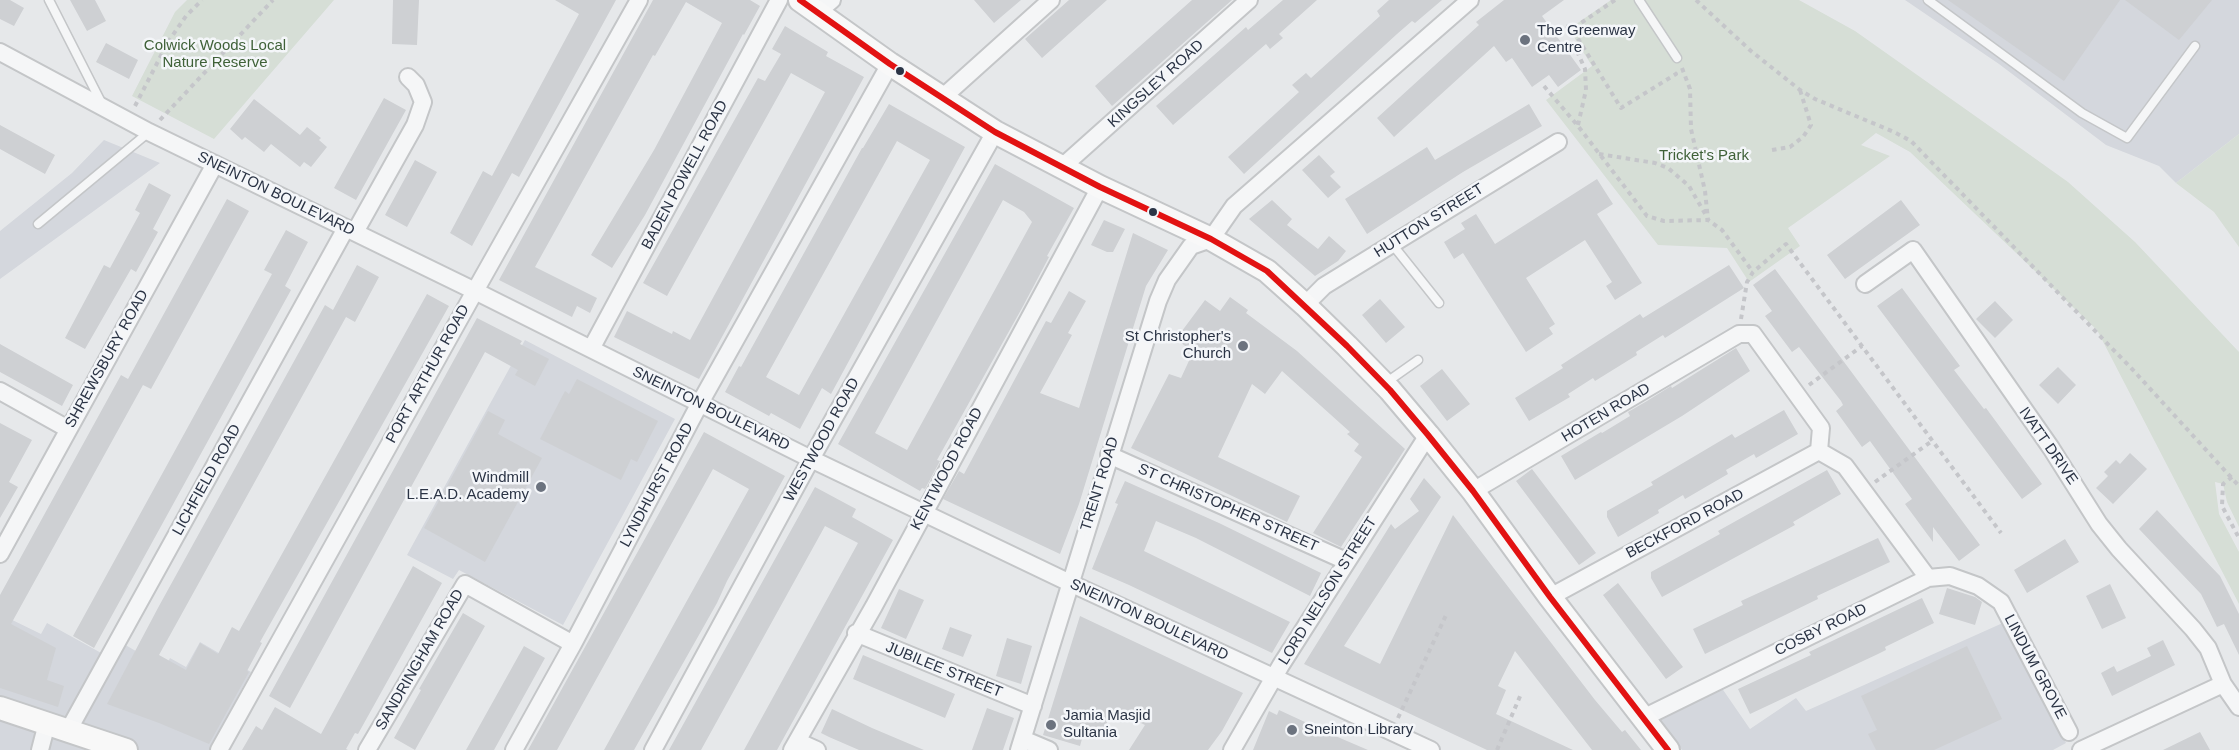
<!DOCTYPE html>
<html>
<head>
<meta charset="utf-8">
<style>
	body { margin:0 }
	canvas { display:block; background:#e6e8ea }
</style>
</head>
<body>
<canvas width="2239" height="750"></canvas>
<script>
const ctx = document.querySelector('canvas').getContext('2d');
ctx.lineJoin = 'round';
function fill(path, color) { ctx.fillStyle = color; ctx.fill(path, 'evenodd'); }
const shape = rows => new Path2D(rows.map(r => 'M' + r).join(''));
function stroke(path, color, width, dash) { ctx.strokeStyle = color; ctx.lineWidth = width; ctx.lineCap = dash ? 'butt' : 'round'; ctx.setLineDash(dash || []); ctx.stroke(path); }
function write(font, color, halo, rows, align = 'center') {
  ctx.font = font + ' Arial,sans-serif'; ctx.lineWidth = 5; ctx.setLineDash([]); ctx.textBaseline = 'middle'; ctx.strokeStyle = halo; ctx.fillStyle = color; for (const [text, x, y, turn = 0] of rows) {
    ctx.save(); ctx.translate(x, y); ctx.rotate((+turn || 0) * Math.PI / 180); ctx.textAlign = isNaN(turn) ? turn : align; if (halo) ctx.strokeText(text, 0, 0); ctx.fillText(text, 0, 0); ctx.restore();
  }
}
fill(shape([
	[1905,0,2239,0,2239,134,2176,183,2159,166,2106,145,1999,64],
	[104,140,160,163,0,279,0,231,72,173],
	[525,340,675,419,563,625,459,570,453,579,407,555],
	[0,614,41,634,47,623,112,659,122,643,165,668,170,658,186,667,200,642,251,672,209,750,0,750],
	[2005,622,2066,743,2053,750,1682,750,1654,716,1719,684,1750,729,1796,698,1806,711]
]), '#d4d7dd');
fill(shape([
	[187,0,334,0,214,139,132,96,175,12],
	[1611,0,1799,0,1855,31,1995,130,2068,182,2135,242,2239,352,2239,527,2227,502,2223,484,2215,482,2219,514,2239,552,2239,604,2097,330,1910,152,1876,133,1861,145,1890,156,1788,228,1800,246,1749,282,1727,248,1658,245,1546,100,1592,66,1569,29],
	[2239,134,2239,247,2214,212,2176,183]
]), '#d6ded6');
fill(shape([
	[0,0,10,0,24,8,14,26,0,19],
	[70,0,95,0,106,21,87,31],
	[393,0,419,0,417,45,392,44],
	[555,0,616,0,519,177,512,173,472,246,450,233,483,171,492,176,579,14],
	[653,0,750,0,760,6,744,35,743,34,645,215,612,268,591,255,654,150,722,23,686,2,655,56,653,55,535,267,597,298,590,313,577,306,572,317,499,280],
	[974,0,1021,0,994,23],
	[1069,0,1107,0,1042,58,1025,39],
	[1192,0,1232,0,1112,106,1095,86],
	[1283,0,1317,0,1279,34,1283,38,1270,49,1266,44,1173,125,1156,106,1246,27,1248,30],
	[1389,0,1442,0,1415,23,1412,21,1397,34,1244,174,1228,157,1299,92,1292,85,1306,73,1311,78,1380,16,1377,11],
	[1504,0,1564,0,1542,16,1581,70,1558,87,1549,75,1532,87,1512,58,1506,62,1494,46,1394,137,1377,118,1479,25,1476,22],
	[1948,0,2120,0,2064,81],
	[2125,0,2212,0,2179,40],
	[785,26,828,52,826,56,864,77,699,379,614,337,627,311,672,334,673,331,690,340,825,92,791,73,667,296,643,283,758,78,765,81,781,54,772,49],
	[106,43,138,60,129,79,96,62],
	[384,98,406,110,356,200,334,188],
	[254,99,300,135,307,127,321,138,319,140,327,147,311,167,304,162,300,167,271,144,264,152,245,137,242,140,230,129],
	[889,104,965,147,831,394,822,388,800,429,771,413,769,416,725,392,739,366,741,367,862,148,863,148],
	[897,141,930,160,799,395,766,377],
	[1529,104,1542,126,1463,172,1367,234,1345,199,1427,147,1435,160],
	[0,125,55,155,45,174,0,149],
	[1319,155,1335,172,1330,176,1341,187,1328,198,1302,170],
	[415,160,437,172,407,227,385,215],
	[995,164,1074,208,1047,256,1049,257,1022,308,937,460,940,461,925,489,922,488,920,491,838,444],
	[1003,200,1024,212,1032,222,907,450,875,433],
	[1597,179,1613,204,1597,214,1642,283,1615,300,1606,286,1612,282,1585,240,1526,278,1555,324,1549,328,1553,334,1526,352,1463,253,1454,259,1444,242,1465,229,1461,223,1476,214,1495,244],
	[149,183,171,195,153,229,158,232,136,272,131,269,85,349,65,338,104,265,110,268,140,213,135,210],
	[227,199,249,211,151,389,143,385,11,624,56,648,47,680,64,686,58,707,0,688,0,595,121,375,128,379],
	[1272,200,1292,219,1287,225,1318,249,1329,236,1346,251,1338,261,1315,276,1249,219],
	[1901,200,1920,225,1845,279,1827,255],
	[1104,220,1125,229,1113,252,1107,252,1091,245],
	[286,230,308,242,285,286,291,290,94,648,73,636,272,274,264,270],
	[1133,233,1168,250,1146,286,1079,504,1060,554,943,499,959,471,964,474,1046,321,1051,323,1069,291,1086,301,1068,333,1072,335,1040,393,1079,408],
	[357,265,379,277,355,322,346,317,159,655,186,670,200,643,218,654,232,627,239,631,427,294,449,306,260,642,262,643,247,671,249,672,209,744,159,723,107,704,159,606,325,305,333,310],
	[1729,265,1744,288,1665,338,1663,335,1636,352,1637,355,1595,381,1593,378,1568,394,1570,397,1529,421,1515,398,1563,368,1561,365,1640,314,1643,318],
	[1775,269,1980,545,1959,561,1933,527,1933,542,1905,504,1912,499,1901,484,1870,441,1862,447,1836,411,1843,405,1841,401,1799,347,1792,352,1765,316,1772,311,1753,285],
	[1902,288,1960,366,1954,370,1984,409,1986,408,2042,484,2022,499,1877,306],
	[1230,297,1248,310,1246,313,1297,351,1405,449,1341,547,1313,533,1362,457,1354,451,1359,444,1347,434,1350,432,1282,371,1265,394,1252,384,1218,457,1300,496,1287,522,1131,448,1169,374,1181,378,1193,352,1176,339,1205,300,1220,311],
	[1380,299,1405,327,1386,343,1362,315],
	[1995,301,2013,320,1995,338,1976,319],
	[477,318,522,341,520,344,549,359,535,386,515,375,518,370,485,352,290,708,269,696],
	[0,344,73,385,62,406,0,372],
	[1736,348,1750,371,1682,416,1575,480,1561,456,1601,432,1602,433,1630,416,1628,412,1647,401,1671,386,1672,388],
	[2058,367,2076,385,2058,404,2039,385],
	[1442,369,1470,404,1447,421,1420,386],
	[577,379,658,421,637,462,631,459,621,480,540,439,565,391,569,394],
	[1784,410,1798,434,1756,458,1754,454,1726,470,1728,474,1685,499,1683,495,1658,510,1659,513,1618,537,1607,517,1607,511,1653,485,1651,482,1732,434,1735,438],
	[488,411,505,420,498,434,542,458,485,562,424,528],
	[0,423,32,440,9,482,18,487,0,518],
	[704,432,785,476,727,581,717,603,634,750,604,750,749,489,713,469,557,750,528,750],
	[2130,453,2147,469,2113,504,2096,488,2108,476,2104,472,2116,460,2120,464],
	[1532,469,1596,553,1579,565,1516,481],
	[1827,470,1841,494,1793,522,1795,525,1662,597,1651,578,1651,572,1720,534,1718,531],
	[1424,478,1441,497,1344,646,1380,664,1453,515,1595,700,1622,732,1625,730,1641,750,1592,750,1515,651,1498,686,1506,690,1496,714,1573,750,1487,750,1304,664,1391,524,1395,529,1419,511,1410,499],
	[1125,481,1219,523,1321,573,1310,596,1196,538,1156,521,1144,551,1290,622,1272,653,1129,585,1092,569,1118,504,1115,503],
	[815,487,856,509,852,517,893,540,777,750,744,750,858,543,825,526,701,750,669,750],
	[2157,510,2220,576,2239,614,2239,655,2224,624,2217,627,2201,594,2139,529],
	[1878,538,1890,562,1817,596,1818,599,1705,654,1693,629,1743,605,1741,601],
	[2065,539,2079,562,2027,593,2014,570],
	[413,566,442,583,358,734,355,733,346,749,348,750,242,750,256,726,262,730,275,707,321,734],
	[1618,583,1683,667,1666,679,1603,595],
	[2110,584,2126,618,2102,629,2086,596],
	[1947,588,1975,597,1982,602,1975,625,1939,614],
	[899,589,924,600,906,639,881,628],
	[1922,598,1934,623,1885,647,1886,650,1878,654,1750,714,1738,689,1811,655,1809,652],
	[463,613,485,626,415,750,394,738,421,690,419,689],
	[1080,616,1243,693,1222,731,1208,750,1129,750,1145,725,1112,709,1103,733,1085,728,1080,746,1043,735],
	[950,627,972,635,963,657,942,649],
	[1007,638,1032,646,1021,684,996,676],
	[2163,640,2175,665,2112,696,2101,673,2114,666,2117,672,2151,656,2147,648],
	[524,646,545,658,499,741,494,750,466,750],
	[1967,646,2002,719,1934,750,1876,750,1868,734,1877,730,1861,696],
	[863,655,955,694,945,718,853,679],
	[987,708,1014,718,1003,750,972,750],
	[832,709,872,728,924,750,859,750,829,737,821,733],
	[1279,710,1333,735,1368,750,1253,750,1269,711,1277,715],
	[2200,732,2210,750,2163,750]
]), '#ced0d3');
const lane = shape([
	[49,0,102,104],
	[1639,0,1677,58],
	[1928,0,2082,113,2127,138,2195,46],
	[38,224,149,132],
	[1392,244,1439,303],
	[1384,384,1418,360]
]);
const street = shape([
	[818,12,832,0],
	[0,52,149,132,475,291,811,459,1070,583,1431,750],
	[942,98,1051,0],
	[1062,167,1249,0],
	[355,232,415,125,423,102,416,85,408,77],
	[1865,284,1913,250,2051,448,2099,524,2119,549,2193,629,2208,648,2223,684,2239,707],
	[1305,305,1324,286,1558,142],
	[591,349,779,0],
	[0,391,68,429],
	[1109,455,1346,561],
	[1473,491,1739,334,1753,334,1821,428,1819,451,1845,466,1928,578],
	[0,554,215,164],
	[1550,597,1819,451],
	[856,633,1033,706],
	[1643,718,1928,578,1950,576,1978,586,2001,602,2069,732],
	[68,731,346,228],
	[1023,739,1049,750],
	[797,741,817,750],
	[40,750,47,723],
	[219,750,475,291,639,0],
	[367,750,465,584,573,644],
	[514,750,573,644,700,403,890,64],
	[653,750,811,459,995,132],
	[792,750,874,606,1100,187],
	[1019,750,1158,301,1167,280,1191,246,1211,239,1234,206,1470,0],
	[1232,750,1281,665,1428,435],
	[2081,750,2223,684]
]);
const secondary = shape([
	[800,0,890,64,995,132,1100,187,1211,239,1267,271,1305,305,1347,346,1390,390,1428,435,1473,491,1550,597,1668,750],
	[0,708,126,750]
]);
stroke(lane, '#c4c6c8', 11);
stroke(street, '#c4c6c8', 20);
stroke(secondary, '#c4c6c8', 26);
stroke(shape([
	[1615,0,1572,29,1621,108,1676,74,1673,71],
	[1696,0,1751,51,1800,90,1815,99,1894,132,1911,141,2133,370,2239,486],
	[1566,26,1572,29],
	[1682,68,1690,89,1691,129,1705,191,1708,220],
	[1544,86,1578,126,1647,216,1664,221,1708,220,1722,230,1753,272],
	[135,106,168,42,186,16,202,0],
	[160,120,273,0],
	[1578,125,1586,90,1585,69,1576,49,1579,41],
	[1772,150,1790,147,1803,137,1811,125,1800,90],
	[1599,154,1655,163,1668,168,1689,186,1707,217],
	[1741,319,1747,282,1753,272,1786,244,2001,533],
	[1809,385,1862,346],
	[2232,477,2223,484,2222,506,2239,538],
	[1875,482,1932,441],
	[1398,718,1447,613],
	[1497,750,1521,694]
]), '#c5c6ca', 4, [4.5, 4.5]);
stroke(lane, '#f5f6f7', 8);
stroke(street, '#f5f6f7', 16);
stroke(secondary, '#f8f8f8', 22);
stroke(shape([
	[800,0,890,64,995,132,1100,187,1211,239,1267,271,1347,346,1390,390,1428,435,1473,491,1550,597,1668,750]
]), '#e21212', 6);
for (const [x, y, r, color] of [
	[1525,40,6,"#6c737f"],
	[900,71,5,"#2b3445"],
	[1153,212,5,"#2b3445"],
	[1243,346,6,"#6c737f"],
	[541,487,6,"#6c737f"],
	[1051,725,6,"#6c737f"],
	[1292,730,6,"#6c737f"]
]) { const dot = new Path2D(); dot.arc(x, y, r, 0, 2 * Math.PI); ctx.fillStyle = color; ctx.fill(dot); stroke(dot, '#f4f6f9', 2); }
write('15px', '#2b3445', '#f4f6f9', [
	["The Greenway",1537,31],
	["Centre",1537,48],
	["St Christopher's",1231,337,"right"],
	["Church",1231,354,"right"],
	["Windmill",529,478,"right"],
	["L.E.A.D. Academy",529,495,"right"],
	["Jamia Masjid",1063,716],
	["Sultania",1063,733],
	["Sneinton Library",1304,730]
], 'left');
write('15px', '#3f6138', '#f4f6f9', [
	["Colwick Woods Local",215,46],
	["Nature Reserve",215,63],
	["Tricket's Park",1704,156]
]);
write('15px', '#2b3445', '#f4f6f9', [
	["KINGSLEY ROAD",1156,84,-42],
	["BADEN POWELL ROAD",685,175,-62],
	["SNEINTON BOULEVARD",276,194,26],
	["HUTTON STREET",1429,221,-32],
	["SHREWSBURY ROAD",107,359,-61],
	["PORT ARTHUR ROAD",428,374,-61],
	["SNEINTON BOULEVARD",711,409,26],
	["HOTEN ROAD",1606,413,-31],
	["WESTWOOD ROAD",822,440,-61],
	["IVATT DRIVE",2048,446,55],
	["KENTWOOD ROAD",947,469,-62],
	["LICHFIELD ROAD",207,480,-61],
	["TRENT ROAD",1100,484,-73],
	["LYNDHURST ROAD",657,485,-62],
	["ST CHRISTOPHER STREET",1228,508,24],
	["BECKFORD ROAD",1685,524,-28],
	["LORD NELSON STREET",1328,591,-58],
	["SNEINTON BOULEVARD",1149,620,25],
	["COSBY ROAD",1821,630,-26],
	["SANDRINGHAM ROAD",420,660,-60],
	["LINDUM GROVE",2035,667,62],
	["JUBILEE STREET",944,670,22]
]);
</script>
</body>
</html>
